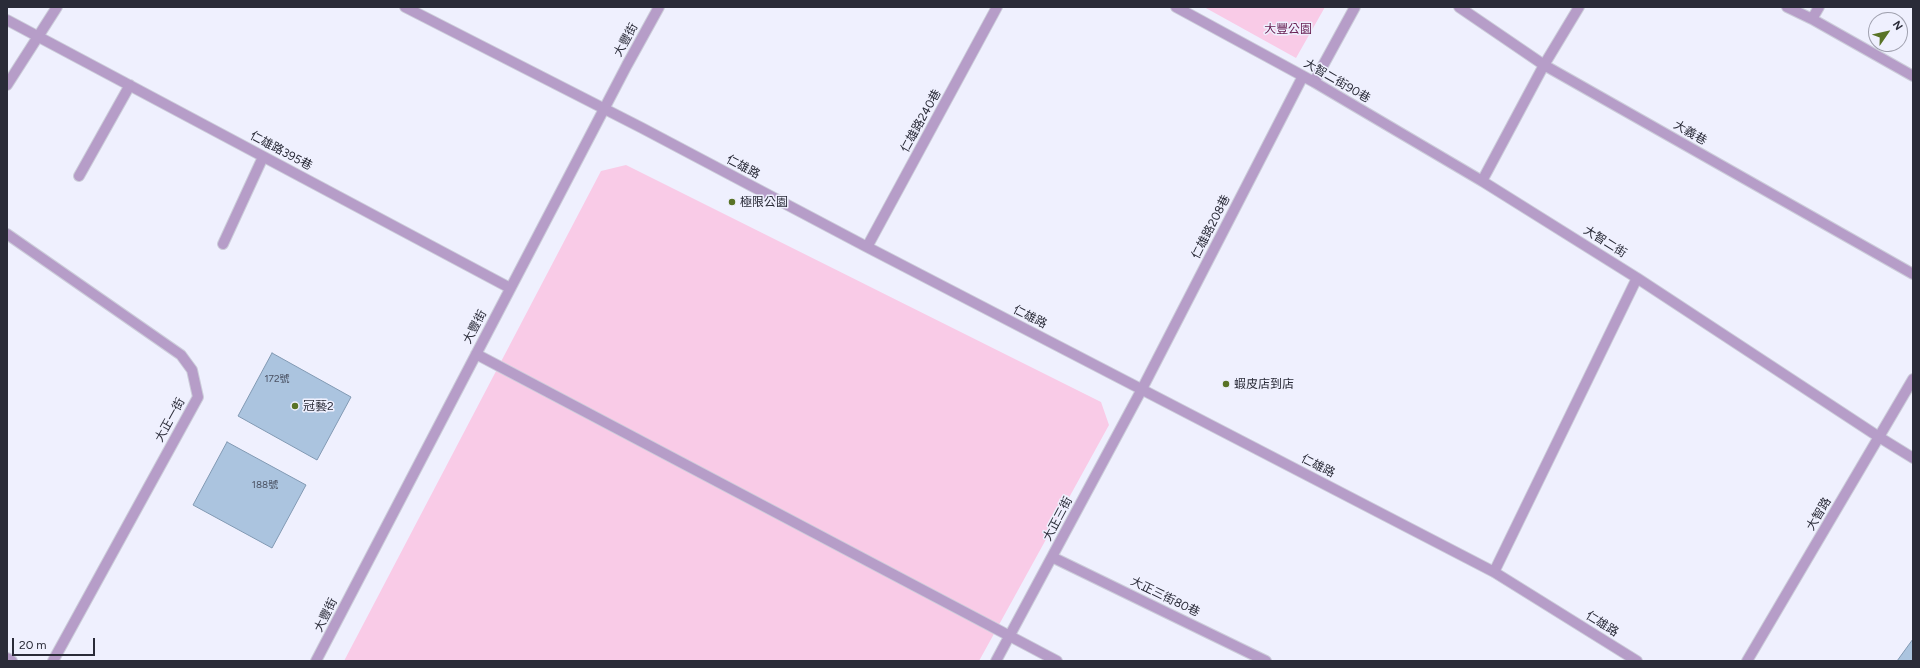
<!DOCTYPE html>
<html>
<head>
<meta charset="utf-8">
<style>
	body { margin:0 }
	#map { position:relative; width:1920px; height:668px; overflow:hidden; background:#eff0fe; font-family:Figtree,sans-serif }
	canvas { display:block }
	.frame { position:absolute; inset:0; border:8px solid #2a2b38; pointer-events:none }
	.north { position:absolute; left:1868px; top:12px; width:40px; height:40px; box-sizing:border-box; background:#eff0fe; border:1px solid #a0a1af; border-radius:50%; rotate:56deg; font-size:11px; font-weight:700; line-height:16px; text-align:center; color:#2a2b38 }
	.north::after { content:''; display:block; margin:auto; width:14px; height:18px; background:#597326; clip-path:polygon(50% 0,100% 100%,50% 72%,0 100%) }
	.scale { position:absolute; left:12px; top:638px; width:83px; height:18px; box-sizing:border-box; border:2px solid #2a2b38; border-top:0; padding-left:5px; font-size:12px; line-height:14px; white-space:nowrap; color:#2a2b38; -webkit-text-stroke:3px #eff0fe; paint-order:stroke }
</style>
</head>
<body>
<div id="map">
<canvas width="1920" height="668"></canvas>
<div class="frame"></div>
<div class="north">N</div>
<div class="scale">20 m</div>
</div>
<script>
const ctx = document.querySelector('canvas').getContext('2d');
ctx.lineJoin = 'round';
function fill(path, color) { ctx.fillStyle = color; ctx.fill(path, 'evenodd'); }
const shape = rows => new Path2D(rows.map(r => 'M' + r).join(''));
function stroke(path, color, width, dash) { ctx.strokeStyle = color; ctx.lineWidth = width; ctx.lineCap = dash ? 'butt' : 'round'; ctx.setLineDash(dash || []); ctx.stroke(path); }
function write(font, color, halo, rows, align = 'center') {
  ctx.font = font + ' Figtree,"Noto Sans TC",sans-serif'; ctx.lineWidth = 3; ctx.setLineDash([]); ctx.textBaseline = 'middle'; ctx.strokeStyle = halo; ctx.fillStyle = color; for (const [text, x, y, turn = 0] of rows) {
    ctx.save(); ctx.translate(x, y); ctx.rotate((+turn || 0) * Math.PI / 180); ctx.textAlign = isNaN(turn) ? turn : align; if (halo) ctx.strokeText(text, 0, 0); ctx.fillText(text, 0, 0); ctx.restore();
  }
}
fill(shape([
	[1204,7,1325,7,1296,58],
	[626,165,1101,402,1109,425,979,661,344,661,601,171]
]), '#f9cbe7');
const building = shape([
	[272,353,351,397,317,460,238,416,272,353],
	[227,442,306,485,272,548,193,505,227,442],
	[1913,639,1913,661,1897,661,1913,639]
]);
fill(building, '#abc4df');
stroke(building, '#8199b3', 1);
const minor = shape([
	[405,7,642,128,867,247,1494,572,1637,661],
	[1176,7,1314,82,1482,181],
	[1459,7,1544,65,1913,274],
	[1579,7,1544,65,1482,181,1637,278,1879,437,1913,458],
	[1787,7,1812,19,1913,76],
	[1812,19,1819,7],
	[7,20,510,288],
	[1314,82,1355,7],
	[7,85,57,7],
	[79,176,130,85],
	[7,234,181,355,192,370,198,397,53,661],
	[223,244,263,157],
	[867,247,997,7],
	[476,354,1057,661],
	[1052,557,1266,661],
	[1494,572,1637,278],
	[7,658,12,661],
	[316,661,627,65,659,7],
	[996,661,1142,389,1303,76],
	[1747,661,1913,379]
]);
stroke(minor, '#cccdda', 12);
stroke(minor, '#b69dc8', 10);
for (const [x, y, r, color] of [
	[732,202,4,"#597326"],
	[1226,384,4,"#597326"],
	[295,406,4,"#597326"]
]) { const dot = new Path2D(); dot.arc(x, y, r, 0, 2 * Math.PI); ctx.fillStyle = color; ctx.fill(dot); stroke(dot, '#eff0fe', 1.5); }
write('10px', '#4a5162', null, [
	["172號",277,379],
	["188號",265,485]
]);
write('12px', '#6a2154', '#eff0fe', [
	["大豐公園",1288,29]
]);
write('12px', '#2a2b38', '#eff0fe', [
	["大豐街",626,40,-61],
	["大智二街90巷",1337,81,30],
	["仁雄路240巷",921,121,-61],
	["大義巷",1690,133,30],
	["仁雄路395巷",281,151,28],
	["仁雄路",743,167,28],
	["仁雄路208巷",1211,227,-63],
	["大智二街",1605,242,32],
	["仁雄路",1030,317,27],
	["大豐街",475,327,-62],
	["大正一街",170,420,-61],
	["仁雄路",1318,466,27],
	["大智路",1819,514,-59],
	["大正三街",1058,519,-62],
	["大正三街80巷",1165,597,26],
	["大豐街",326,615,-63],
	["仁雄路",1602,624,32]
]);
write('12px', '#2a2b38', '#eff0fe', [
	["極限公園",740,202],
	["蝦皮店到店",1234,384],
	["冠藝2",303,406]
], 'left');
</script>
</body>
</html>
